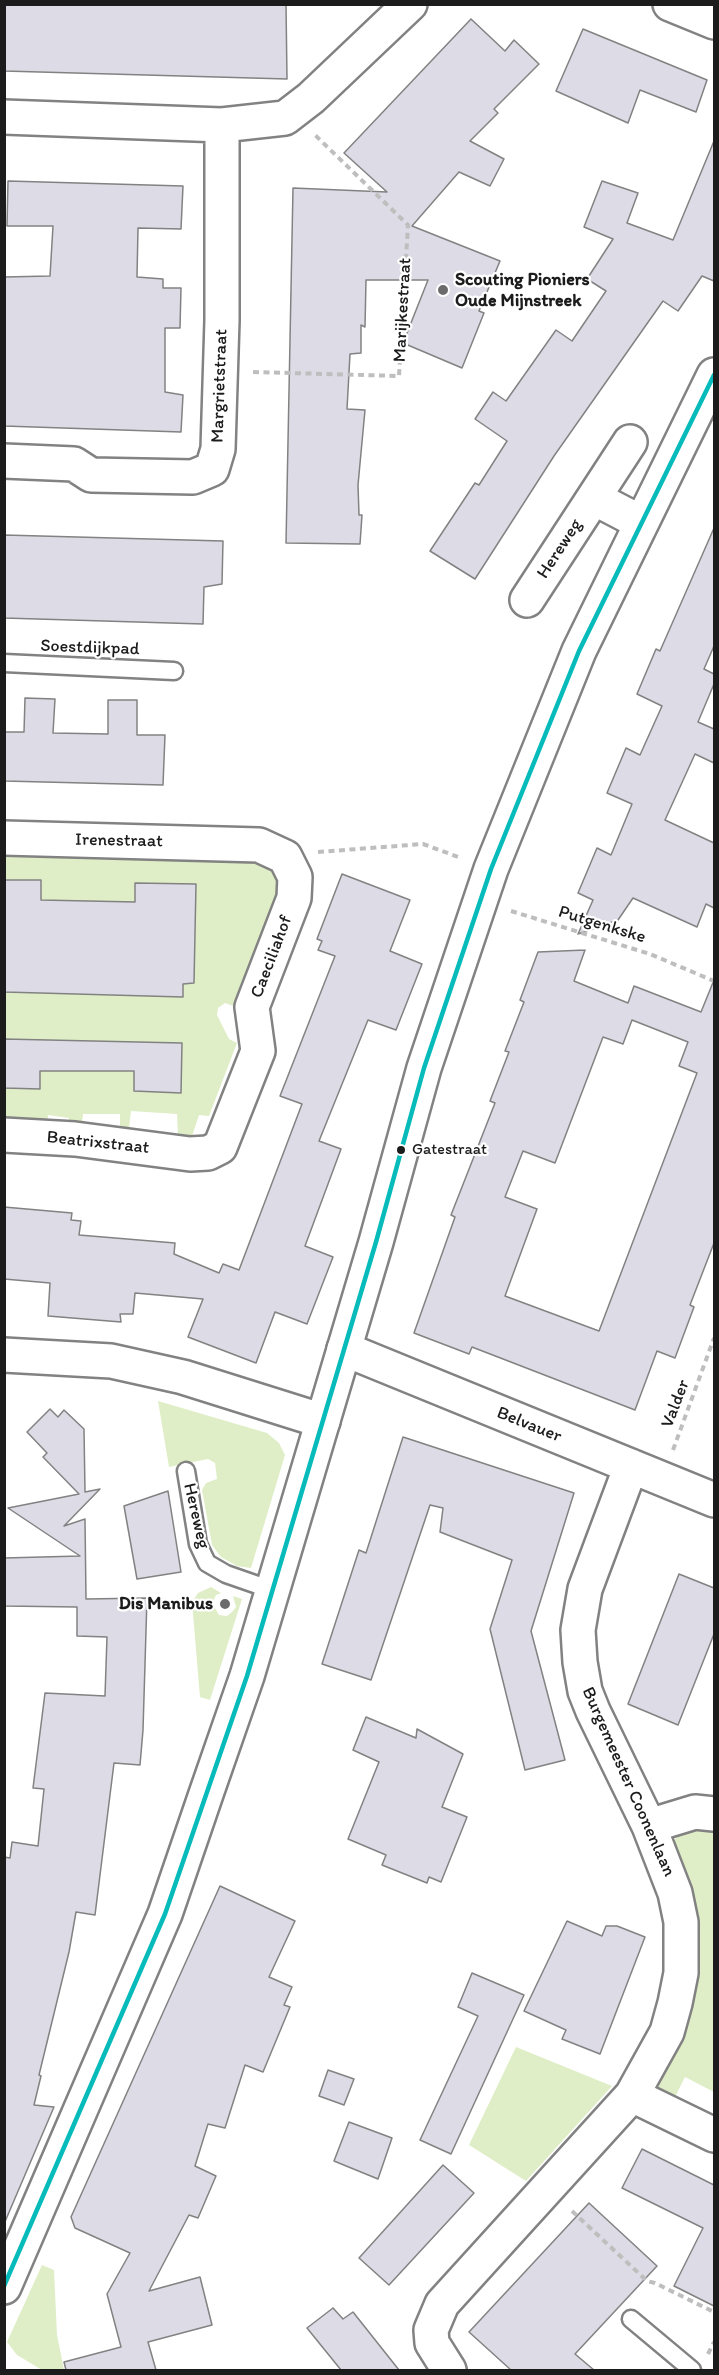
<!DOCTYPE html>
<html>
<head>
<meta charset="utf-8">
<style>
	body { margin:0 }
	#map { position:relative; width:719px; height:2375px; overflow:hidden; background:#fff; font-family:Itim,sans-serif }
	canvas { display:block }
	.frame { position:absolute; inset:0; border:6px solid #1c1c1c; pointer-events:none }
</style>
</head>
<body>
<div id="map">
<canvas width="719" height="2375"></canvas>
<div class="frame"></div>
</div>
<script>
const ctx = document.querySelector('canvas').getContext('2d');
ctx.lineJoin = 'round';
function fill(path, color) { ctx.fillStyle = color; ctx.fill(path, 'evenodd'); }
const shape = rows => new Path2D(rows.map(r => 'M' + r).join(''));
function stroke(path, color, width, dash) { ctx.strokeStyle = color; ctx.lineWidth = width; ctx.lineCap = dash ? 'butt' : 'round'; ctx.setLineDash(dash || []); ctx.stroke(path); }
function write(font, color, halo, rows, align = 'center') {
  ctx.font = font + ' Itim,sans-serif'; ctx.lineWidth = 4.5; ctx.setLineDash([]); ctx.textBaseline = 'middle'; ctx.strokeStyle = halo; ctx.fillStyle = color; for (const [text, x, y, turn = 0] of rows) {
    ctx.save(); ctx.translate(x, y); ctx.rotate((+turn || 0) * Math.PI / 180); ctx.textAlign = isNaN(turn) ? turn : align; if (halo) ctx.strokeText(text, 0, 0); ctx.fillText(text, 0, 0); ctx.restore();
  }
}
fill(shape([
	[5,852,269,860,284,881,262,933,267,937,265,943,258,940,246,971,252,975,249,981,243,978,233,1006,225,1003,218,1008,217,1015,229,1039,237,1043,209,1116,199,1115,191,1139,178,1136,177,1114,131,1111,128,1136,120,1135,120,1114,83,1114,81,1132,69,1129,69,1118,48,1115,47,1127,5,1127],
	[158,1401,267,1433,279,1443,285,1455,251,1568,237,1566,221,1557,212,1545,202,1490,206,1483,217,1479,215,1463,208,1459,169,1467],
	[211,1587,221,1593,216,1595,212,1603,219,1615,227,1616,232,1612,236,1607,233,1596,242,1599,210,1700,200,1697,192,1602,198,1593],
	[714,1827,714,2092,685,2077,672,2103,652,2092,671,2053,673,1843,681,1829],
	[516,2047,612,2086,526,2181,469,2145],
	[42,2265,54,2270,57,2335,64,2370,42,2370,17,2355,7,2342]
]), '#dfeec6');
const building = shape([
	[4,4,286,4,287,79,4,71,4,4],
	[471,19,505,51,514,40,539,64,494,109,498,113,470,141,504,159,490,186,459,172,412,226,500,261,479,311,484,313,462,368,403,343,428,280,366,280,365,327,361,325,361,353,350,354,347,409,365,410,358,485,359,515,362,515,360,544,286,543,293,188,387,192,344,153,471,19],
	[583,29,707,80,696,112,640,90,628,123,556,91,583,29],
	[714,141,714,281,702,276,678,311,663,301,554,456,475,579,430,551,475,483,479,485,507,441,475,419,493,392,506,401,556,330,572,341,606,291,587,279,613,239,584,227,602,181,638,193,627,223,673,240,714,141],
	[8,181,183,186,181,229,138,228,137,277,163,279,163,288,181,288,180,328,165,328,165,392,183,395,181,432,4,426,4,277,50,276,53,226,7,226,8,181],
	[714,528,714,646,704,669,714,674,714,684,698,722,714,729,714,763,695,754,665,820,714,843,714,908,706,904,697,927,633,898,618,920,578,934,593,900,578,893,597,848,611,855,632,804,607,793,626,748,640,755,662,706,637,694,656,649,660,651,714,528],
	[4,535,223,541,222,584,204,587,203,624,4,618,4,535],
	[25,698,55,699,53,733,108,734,108,700,137,700,137,735,165,735,163,785,4,781,4,732,24,732,25,698],
	[342,874,410,900,390,951,422,964,396,1030,368,1020,319,1141,341,1149,305,1246,333,1257,307,1324,275,1312,256,1363,188,1337,203,1299,135,1293,133,1314,120,1314,121,1322,48,1316,50,1283,4,1279,4,1207,72,1213,71,1220,81,1221,79,1235,175,1243,174,1254,219,1273,223,1264,239,1270,302,1104,280,1096,335,956,318,950,322,941,317,939,342,874],
	[4,880,41,880,41,900,135,902,135,883,196,884,194,983,183,984,183,997,4,992,4,880],
	[585,950,574,981,628,1003,634,986,701,1012,714,980,714,1243,690,1305,694,1307,675,1358,657,1351,635,1410,472,1347,469,1354,414,1333,455,1217,451,1215,495,1103,490,1101,509,1052,505,1051,524,1002,520,1000,538,952,585,950],
	[632,1020,688,1042,679,1066,697,1073,599,1331,505,1296,537,1209,505,1197,523,1151,555,1163,603,1037,623,1044,632,1020],
	[4,1039,182,1043,181,1093,134,1091,134,1071,40,1071,40,1089,4,1088,4,1039],
	[50,1409,58,1417,64,1410,84,1429,85,1492,100,1489,64,1526,85,1519,86,1599,147,1598,143,1730,140,1765,114,1763,95,1915,76,1912,69,1952,39,2075,41,2076,34,2105,54,2107,4,2224,4,1857,10,1858,12,1842,38,1846,44,1789,33,1788,45,1693,105,1696,107,1637,77,1636,77,1607,4,1606,4,1558,80,1556,8,1508,79,1494,43,1457,47,1453,27,1432,50,1409],
	[403,1437,574,1493,531,1631,565,1760,525,1770,490,1629,512,1560,440,1532,443,1508,430,1505,371,1680,322,1664,359,1550,366,1553,403,1437],
	[168,1491,181,1572,137,1579,124,1506,168,1491],
	[679,1574,714,1588,714,1634,678,1725,628,1704,679,1574],
	[366,1717,416,1738,417,1729,463,1754,442,1807,467,1817,441,1882,429,1877,427,1883,382,1865,386,1855,348,1839,379,1762,353,1750,366,1717],
	[220,1886,295,1921,269,1977,292,1987,284,2005,290,2007,263,2072,245,2065,225,2128,208,2124,195,2166,216,2176,198,2218,189,2215,149,2291,200,2277,212,2325,148,2342,156,2370,66,2370,64,2362,121,2347,107,2294,130,2253,75,2228,71,2217,220,1886],
	[567,1921,602,1936,606,1926,617,1926,645,1937,600,2054,562,2039,566,2030,524,2011,567,1921],
	[472,1973,524,1995,451,2154,420,2140,478,2016,458,2007,472,1973],
	[328,2070,354,2079,344,2105,319,2096,328,2070],
	[349,2122,392,2138,378,2179,334,2161,349,2122],
	[642,2149,714,2185,714,2306,674,2286,703,2228,622,2188,642,2149],
	[443,2165,474,2193,389,2285,359,2258,443,2165],
	[589,2203,657,2266,575,2354,594,2370,511,2370,469,2332,589,2203],
	[333,2308,343,2319,353,2312,399,2370,341,2370,307,2328,333,2308]
]);
fill(building, '#dddbe5');
stroke(building, '#828282', 1.5);
const service = shape([
	[4,663,174,671],
	[186,1471,198,1544,207,1563,226,1574,272,1590],
	[631,2319,692,2370]
]);
const minor = shape([
	[670,4,714,22],
	[4,117,222,125,285,118,311,98,410,4],
	[4,461,74,464,91,475,193,477,212,469,218,449,222,320,222,125],
	[594,498,640,522],
	[527,600,630,442],
	[4,838,259,845,285,857,295,877,294,898,252,1007,258,1051,220,1147,208,1153,190,1154,75,1139,4,1135],
	[344,1349,714,1500],
	[4,1355,111,1361,183,1377,323,1421],
	[649,1826,695,1812,714,1814],
	[632,2095,714,2135],
	[449,2370,432,2343,431,2330,442,2304,632,2095,667,2032,675,2003,681,1973,681,1922,675,1893,649,1826,593,1711,585,1691,580,1662,578,1630,585,1589,631,1466]
]);
const tertiary = shape([
	[4,2287,165,1914,206,1794,247,1676,376,1242,424,1068,491,869,579,651,714,375]
]);
stroke(service, '#828282', 21);
stroke(minor, '#828282', 38);
stroke(tertiary, '#828282', 38);
stroke(shape([
	[253,372,399,376,408,225,315,135],
	[318,852,423,844,461,858],
	[511,911,650,954,714,981],
	[673,1450,714,1338],
	[572,2211,647,2281,655,2283,714,2312],
	[708,2354,714,2342]
]), '#bebebe', 4, [6, 4.5]);
stroke(service, '#fff', 16);
stroke(minor, '#fff', 33);
stroke(tertiary, '#fff', 33);
stroke(shape([
	[4,2286,165,1914,247,1676,376,1242,424,1068,491,869,579,651,714,375]
]), '#08bbbb', 4.5);
for (const [x, y, r, color] of [
	[443,290,6,"#6b6b6b"],
	[401,1150,5,"#1c1c1c"],
	[225,1604,6,"#6b6b6b"]
]) { const dot = new Path2D(); dot.arc(x, y, r, 0, 2 * Math.PI); ctx.fillStyle = color; ctx.fill(dot); stroke(dot, '#fff', 2); }
write('16px', '#1c1c1c', '#fff', [
	["Gatestraat",412,1150]
], 'left');
write('bold 18px', '#1c1c1c', '#fff', [
	["Scouting Pioniers",455,280],
	["Oude Mijnstreek",455,301],
	["Dis Manibus",213,1604,"right"]
], 'left');
write('18px', '#1c1c1c', '#fff', [
	["Marijkestraat",403,310,-87],
	["Margrietstraat",220,386,-88],
	["Hereweg",560,549,-57],
	["Soestdijkpad",90,648,2],
	["Irenestraat",119,841,1],
	["Putgenkske",602,925,17],
	["Caeciliahof",272,957,-69],
	["Beatrixstraat",98,1143,6],
	["Valder",676,1404,-69],
	["Belvauer",529,1425,22],
	["Hereweg",196,1516,77],
	["Burgemeester Coonenlaan",628,1782,66]
]);
</script>
</body>
</html>
